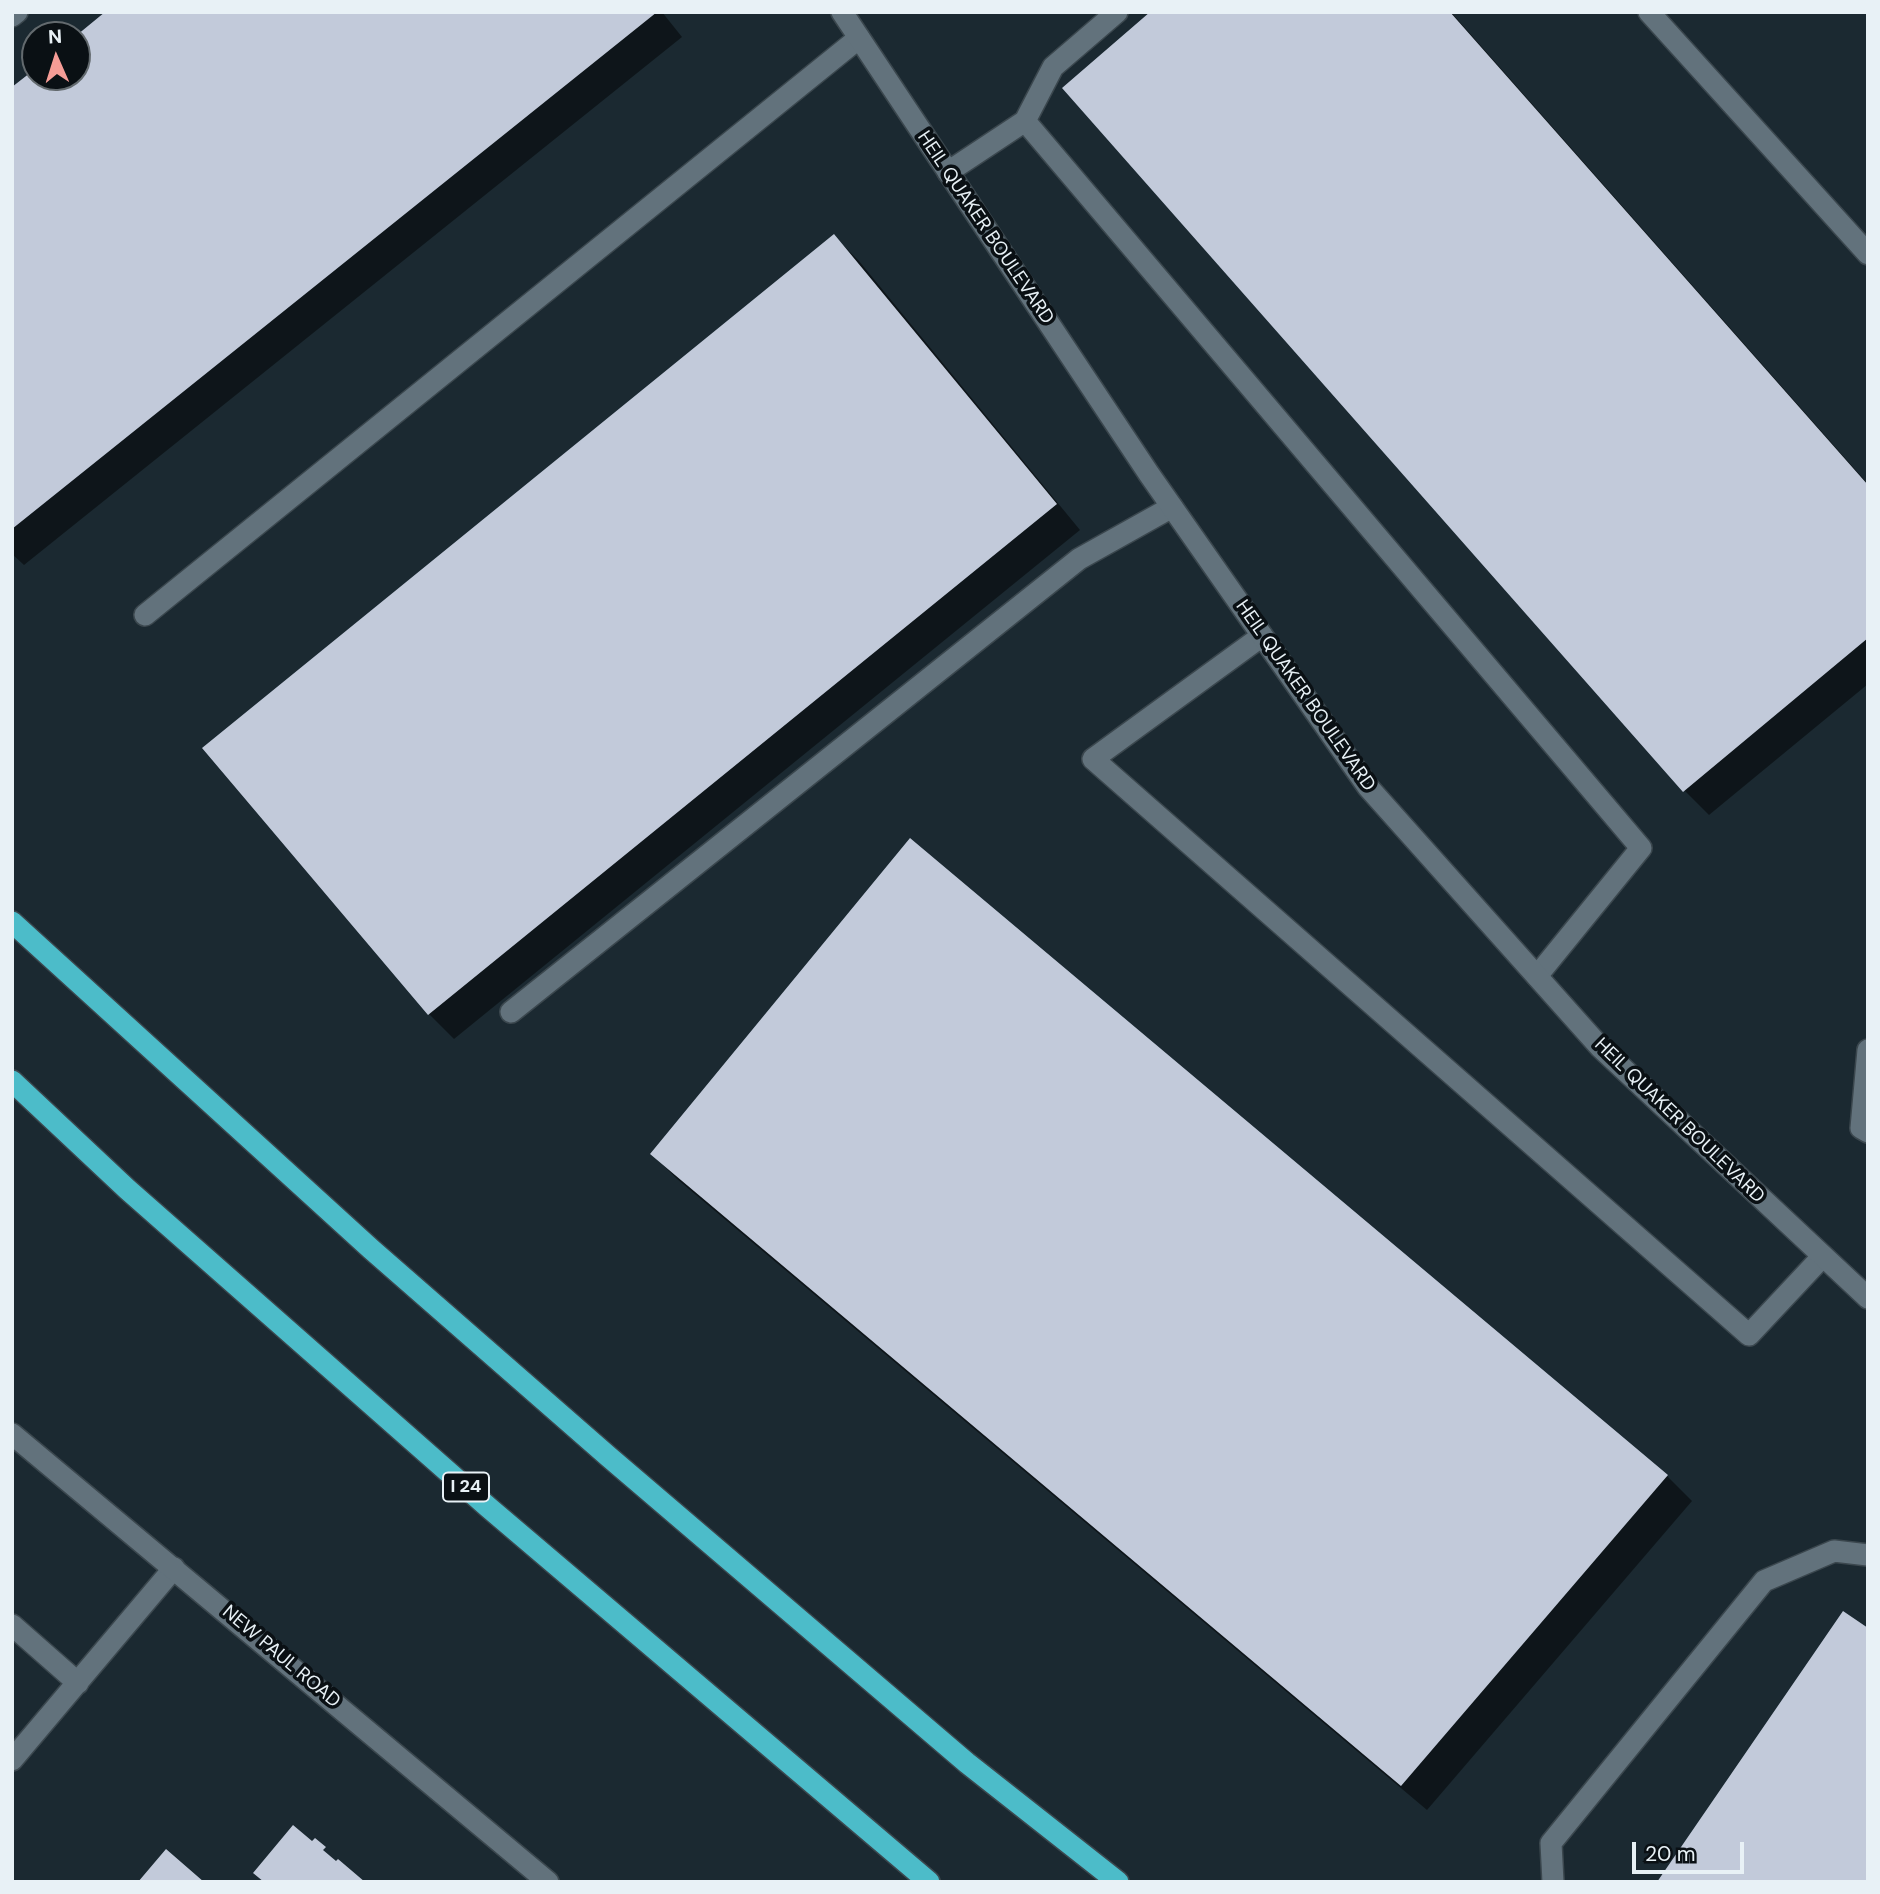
<!DOCTYPE html>
<html>
<head>
<meta charset="utf-8">
<style>
	body { margin:0 }
	#map { position:relative; width:1880px; height:1894px; overflow:hidden; background:#1b2931; font-family:"DM Sans",sans-serif }
	canvas { display:block }
	.frame { position:absolute; inset:0; border:14px solid #e8f1f6; pointer-events:none }
	.north { position:absolute; left:21px; top:21px; width:70px; height:70px; box-sizing:border-box; background:#0a1014; border:2px solid #636a6e; border-radius:50%; rotate:357deg; font-size:19px; font-weight:700; line-height:28px; text-align:center; color:#e8f1f6 }
	.north::after { content:''; display:block; margin:auto; width:24px; height:32px; background:#f59c96; clip-path:polygon(50% 0,100% 100%,50% 72%,0 100%) }
	.scale { position:absolute; left:1632px; top:1842px; width:112px; height:32px; box-sizing:border-box; border:4px solid #e8f1f6; border-top:0; padding-left:9px; font-size:21px; line-height:24px; white-space:nowrap; color:#e8f1f6; -webkit-text-stroke:5px #0a1014; paint-order:stroke }
</style>
</head>
<body>
<div id="map">
<canvas width="1880" height="1894"></canvas>
<div class="frame"></div>
<div class="north">N</div>
<div class="scale">20 m</div>
</div>
<script>
const ctx = document.querySelector('canvas').getContext('2d');
ctx.lineJoin = 'round';
function fill(path, color) { ctx.fillStyle = color; ctx.fill(path, 'evenodd'); }
const shape = rows => new Path2D(rows.map(r => 'M' + r).join(''));
function stroke(path, color, width, dash) { ctx.strokeStyle = color; ctx.lineWidth = width; ctx.lineCap = dash ? 'butt' : 'round'; ctx.setLineDash(dash || []); ctx.stroke(path); }
function write(font, color, halo, rows, align = 'center') {
  ctx.font = font + ' "DM Sans",sans-serif'; ctx.lineWidth = 7; ctx.setLineDash([]); ctx.textBaseline = 'middle'; ctx.strokeStyle = halo; ctx.fillStyle = color; for (const [text, x, y, turn = 0] of rows) {
    ctx.save(); ctx.translate(x, y); ctx.rotate((+turn || 0) * Math.PI / 180); ctx.textAlign = isNaN(turn) ? turn : align; if (halo) ctx.strokeText(text, 0, 0); ctx.fillText(text, 0, 0); ctx.restore();
  }
}
fill(shape([
	[108,12,662,12,682,37,24,565,12,554,12,90,35,71,35,77,77,77,77,37],
	[1153,12,1451,12,1868,484,1868,684,1709,815,1684,790],
	[834,236,859,261,1080,530,454,1039,429,1014],
	[652,1154,1667,1476,1692,1501,1427,1810,677,1179]
]), '#0007');
fill(shape([
	[105,12,657,12,12,529,12,87,35,69,35,77,77,77,77,35],
	[1150,12,1450,12,1868,485,1868,638,1683,792,1062,88],
	[834,234,1057,504,428,1015,202,748],
	[910,838,1668,1475,1401,1786,650,1154],
	[1843,1611,1868,1628,1868,1882,1657,1882],
	[293,1825,312,1841,315,1838,326,1847,323,1850,336,1861,338,1859,365,1882,264,1882,253,1873],
	[166,1849,204,1882,138,1882]
]), '#c2cada');
const lane = shape([
	[1649,12,1868,254],
	[12,16,17,12],
	[1025,121,1053,67,1117,12],
	[948,172,1025,121,1641,848,1537,976],
	[145,615,859,38],
	[1262,636,1093,759,1749,1335,1822,1257],
	[511,1012,1079,559,1172,507],
	[1868,1050,1861,1128,1868,1132],
	[12,1625,78,1683],
	[12,1760,174,1568],
	[1553,1882,1551,1843,1764,1581,1834,1551,1868,1555]
]);
const street = shape([
	[842,12,1149,474,1368,787,1600,1047,1868,1298],
	[12,1434,548,1882]
]);
const highway = shape([
	[12,922,371,1249,609,1457,967,1763,1118,1882],
	[12,1081,127,1189,488,1507,929,1882]
]);
stroke(lane, '#3b474e', 24);
stroke(street, '#3b474e', 24);
stroke(highway, '#3b474e', 24);
stroke(lane, '#62727c', 21);
stroke(street, '#62727c', 21);
stroke(highway, '#4cbcc9', 21);
for (const [x, y, w] of [
	[466,1487,46]
]) { const box = new Path2D(); box.roundRect(x - w / 2, y - 14.5, w, 29, 5); ctx.fillStyle = '#0a1014'; ctx.fill(box); stroke(box, '#e8f1f6', 2); }
write('bold 18px', '#e8f1f6', null, [
	["I 24",466,1487]
]);
write('19px', '#e8f1f6', '#0a1014', [
	["HEIL QUAKER BOULEVARD",985,228,56],
	["HEIL QUAKER BOULEVARD",1305,696,55],
	["HEIL QUAKER BOULEVARD",1679,1121,44],
	["NEW PAUL ROAD",281,1657,40]
]);
</script>
</body>
</html>
